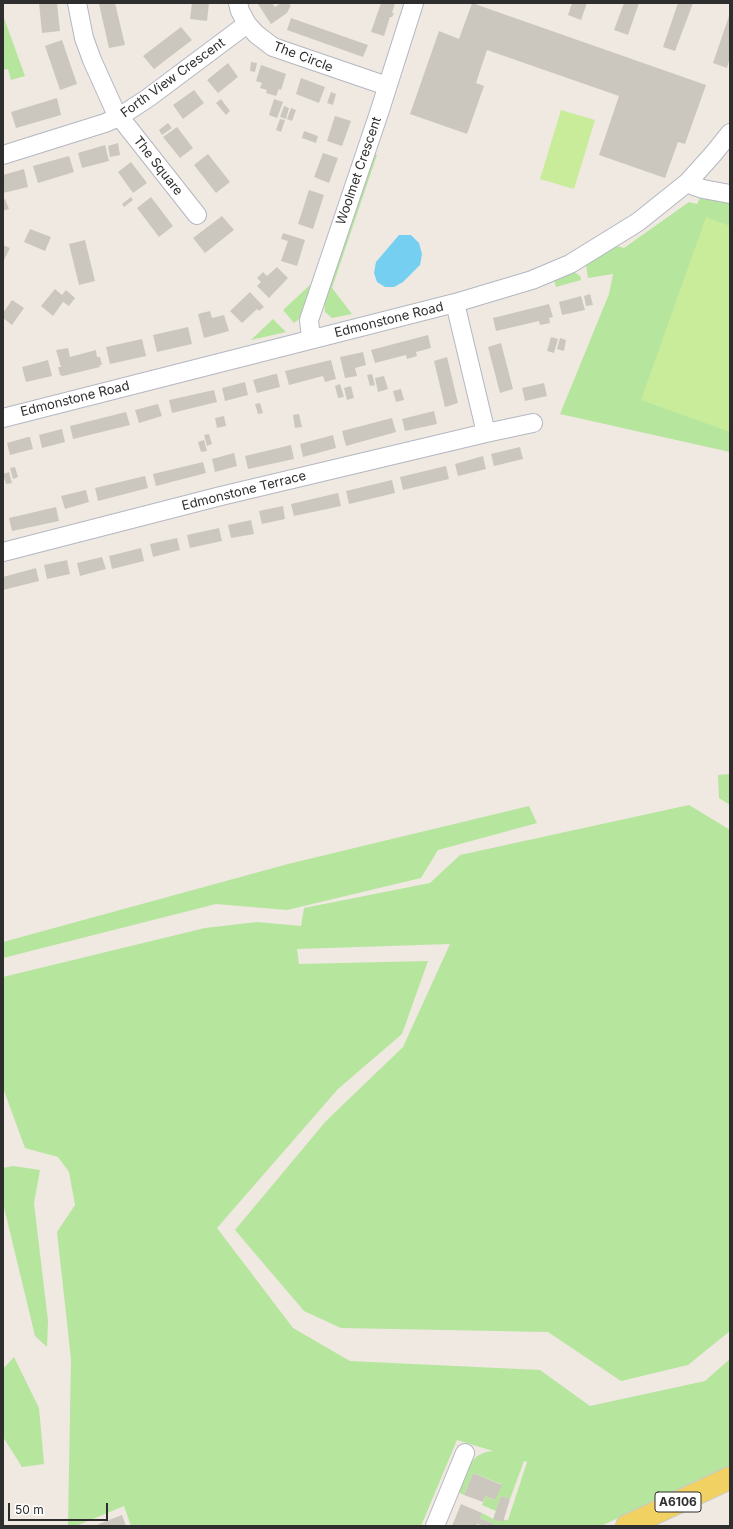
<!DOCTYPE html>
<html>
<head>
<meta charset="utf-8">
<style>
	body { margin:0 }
	#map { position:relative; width:733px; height:1529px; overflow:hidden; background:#efe9e1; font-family:Inter,sans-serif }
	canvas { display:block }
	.frame { position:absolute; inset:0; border:4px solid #2e2e2e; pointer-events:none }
	.scale { position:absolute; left:8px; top:1503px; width:100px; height:18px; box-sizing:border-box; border:2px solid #2e2e2e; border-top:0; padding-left:5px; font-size:12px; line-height:14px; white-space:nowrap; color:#2e2e2e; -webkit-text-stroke:3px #fff; paint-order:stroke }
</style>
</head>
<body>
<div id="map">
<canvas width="733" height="1529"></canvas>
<div class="frame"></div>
<div class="scale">50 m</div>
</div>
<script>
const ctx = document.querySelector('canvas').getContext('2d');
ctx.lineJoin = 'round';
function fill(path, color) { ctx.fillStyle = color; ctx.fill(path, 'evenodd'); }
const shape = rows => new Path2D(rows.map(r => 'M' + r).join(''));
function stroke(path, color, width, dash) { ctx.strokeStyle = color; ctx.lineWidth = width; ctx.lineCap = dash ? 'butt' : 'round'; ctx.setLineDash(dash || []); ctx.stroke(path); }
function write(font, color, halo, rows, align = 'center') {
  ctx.font = font + ' Inter,sans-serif'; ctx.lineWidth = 4; ctx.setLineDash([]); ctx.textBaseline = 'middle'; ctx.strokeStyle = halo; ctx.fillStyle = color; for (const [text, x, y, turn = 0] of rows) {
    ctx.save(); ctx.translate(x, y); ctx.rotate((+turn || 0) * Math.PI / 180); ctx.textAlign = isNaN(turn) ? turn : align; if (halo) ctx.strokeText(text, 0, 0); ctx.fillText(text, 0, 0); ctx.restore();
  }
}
fill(shape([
	[3,18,4,18,25,76,11,80,8,69,3,70],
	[373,153,377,155,332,288,352,314,332,318,325,312,324,299],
	[701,196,730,201,730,452,560,414,609,294,613,274,588,278,586,264,617,246,624,248,689,202,697,204],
	[573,271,580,276,581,280,556,287,554,279],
	[310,285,312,286,302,313,299,319,294,323,283,310],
	[273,319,286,332,251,340],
	[730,774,730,805,719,798,718,775],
	[689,805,730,830,730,1331,688,1365,621,1381,548,1332,341,1328,304,1311,235,1230,326,1121,403,1047,450,944,297,949,299,964,428,961,402,1034,338,1089,217,1228,293,1328,350,1361,540,1370,590,1406,705,1381,730,1359,730,1466,601,1526,493,1526,494,1524,480,1518,482,1513,493,1519,508,1520,527,1462,524,1461,510,1499,501,1496,496,1511,482,1505,486,1496,495,1500,501,1484,473,1473,464,1495,456,1491,465,1469,477,1456,486,1452,493,1451,457,1440,421,1526,131,1526,124,1506,76,1526,68,1526,71,1359,57,1232,75,1205,69,1172,58,1157,25,1148,3,1088,3,977,205,928,257,922,301,926,304,908,430,883,460,855],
	[529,806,537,823,438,850,421,878,287,910,216,904,3,958,3,942,288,864],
	[13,1166,40,1170,34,1203,48,1321,47,1347,35,1336,3,1203,3,1168],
	[14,1357,39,1408,44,1464,22,1467,3,1437,3,1369]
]), '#b6e59e');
fill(shape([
	[561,110,595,120,574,189,540,179],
	[706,217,730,226,730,432,641,400]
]), '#c9ec9a');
fill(shape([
	[399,235,411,235,419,243,422,254,420,265,403,282,394,287,385,287,377,282,374,273,376,262]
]), '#75cff0');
fill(shape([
	[39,3,57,3,60,31,42,33],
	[102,3,115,3,125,45,109,48,99,4],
	[192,3,209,3,207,21,190,19],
	[260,3,272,3,275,7,281,3,287,3,291,5,287,13,271,24,258,4],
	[381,3,395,3,392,13,394,13,392,17,390,17,384,36,371,32],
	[472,3,706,85,685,144,678,142,665,178,599,155,619,96,487,50,476,83,484,86,467,134,410,114,439,31,459,39],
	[572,3,587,3,581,20,568,15],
	[624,3,639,3,628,35,614,30],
	[678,3,693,3,675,51,663,47],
	[730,13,730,57,727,68,713,63],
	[291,18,368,45,363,57,287,30],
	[181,27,192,40,154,69,143,56],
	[62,40,77,84,60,90,45,46],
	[251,62,257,63,255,72,250,71],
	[228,63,238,77,218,93,207,80],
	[261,65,286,74,281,90,279,89,276,96,266,93,267,90,260,88,262,83,256,81],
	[301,78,325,87,319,103,296,94],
	[194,90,204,103,183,119,173,105],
	[331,92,336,94,333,105,327,103],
	[57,98,61,115,16,128,11,112],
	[221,99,230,111,226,115,216,103],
	[274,99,283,102,277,118,269,115],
	[284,106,289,108,286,119,280,117],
	[291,108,296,110,292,121,287,119],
	[335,116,351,121,342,146,327,141],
	[280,119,285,120,281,132,276,130],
	[168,123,172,128,162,135,159,130],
	[177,127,193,148,180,158,163,137],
	[304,131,318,136,316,143,302,138],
	[118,143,120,155,110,157,108,146],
	[105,145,109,161,82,168,78,153],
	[323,153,338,158,329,183,314,177],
	[208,154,230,182,216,193,194,165],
	[69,156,74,172,38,183,33,166],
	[131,162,147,183,133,193,118,172],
	[24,169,28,187,3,193,3,175],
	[309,190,324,195,313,229,298,224],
	[131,197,133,200,124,207,122,204],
	[151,197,173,226,159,237,137,208],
	[5,199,9,209,3,211,3,200],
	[222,216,234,230,205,253,193,238],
	[30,229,51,237,45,251,24,242],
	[283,233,305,240,297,266,281,261,288,241,281,239],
	[85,240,95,281,79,285,69,244],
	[3,245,10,248,3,262],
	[277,267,288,278,269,298,257,286,261,282,257,278,263,272,267,276],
	[55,289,62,295,66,290,75,298,69,306,63,302,53,316,41,306],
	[250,292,264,307,259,311,257,309,242,323,230,311],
	[590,294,593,305,586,306,584,296],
	[581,296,585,310,562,315,559,302],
	[12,300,24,308,12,325,3,318,3,313],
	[549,304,553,317,549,318,550,323,540,325,539,321,496,331,493,318],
	[210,311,212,318,224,315,229,331,204,338,198,314],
	[188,327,192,344,157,352,153,335],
	[428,335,431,348,416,352,417,356,407,359,406,355,375,363,371,350],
	[551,337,558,339,554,353,547,351],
	[560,338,566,340,564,351,557,349],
	[142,339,146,356,110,364,106,347],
	[501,343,513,389,500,393,488,347],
	[68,348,70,357,96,350,97,357,100,357,102,365,99,365,100,367,63,376,60,375,58,367,61,367,56,350],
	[363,352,366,365,355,368,357,376,345,378,340,357],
	[447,357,458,403,445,407,434,361],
	[48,360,52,376,26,382,22,367],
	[331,360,336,379,325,382,323,376,289,385,285,371],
	[275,374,277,374,280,387,257,393,253,380],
	[372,374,375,385,370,386,367,375],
	[384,376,388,389,378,392,375,378],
	[245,382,248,395,225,401,222,388],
	[544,383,547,396,525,401,522,388],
	[340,384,344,397,338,398,335,386],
	[351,386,354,398,347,400,344,388],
	[401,389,404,400,396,402,393,391],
	[214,390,217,402,172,413,169,400],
	[260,403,263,413,258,414,255,404],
	[158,404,162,416,139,423,135,410],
	[434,411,437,424,405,431,402,419],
	[126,412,130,425,73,439,70,426],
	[299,414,302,427,295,428,293,415],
	[224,416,226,426,217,428,215,418],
	[392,418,396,432,346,446,342,431],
	[62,429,65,442,42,448,39,435],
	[209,434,212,444,207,446,204,435],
	[333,435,336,448,303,457,300,444],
	[28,437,30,437,33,449,10,455,7,443],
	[204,440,207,451,201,452,198,442],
	[291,445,294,459,248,469,245,456],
	[520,447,523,459,494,466,491,454],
	[234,453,237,466,215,472,212,459],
	[483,456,486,469,458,476,455,464],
	[203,462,206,473,156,486,153,474],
	[446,466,449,479,403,490,400,477],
	[15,467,18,477,13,479,10,468],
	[9,472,12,483,6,484,3,474],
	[145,476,148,488,98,501,95,488],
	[392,480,395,493,349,504,346,491],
	[86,490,89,502,65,509,61,496],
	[338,493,341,506,294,516,291,504],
	[283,506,285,519,262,524,259,511],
	[56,507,59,521,12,531,9,518],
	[251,520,254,534,231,538,228,525],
	[219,528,222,541,190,548,187,535],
	[177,538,180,550,153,557,150,544],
	[141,548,144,561,112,569,109,556],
	[102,557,106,569,80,576,77,563],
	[67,560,70,574,47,579,44,565],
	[36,568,39,581,3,590,3,577],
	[473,1473,502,1485,495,1500,486,1496,483,1502,464,1495],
	[501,1496,510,1499,503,1522,493,1519],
	[461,1504,482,1513,480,1518,494,1524,493,1526,484,1526,477,1524,476,1526,452,1526],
	[122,1515,126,1526,95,1526,106,1521]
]), '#cbc7bf');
const minor = shape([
	[77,3,84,38,92,60,115,111,197,215],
	[238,3,240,11,247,24,256,34,273,47,387,86],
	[3,155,105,123,119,117,148,98,247,24],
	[688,182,694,186,703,189,730,194],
	[455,303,486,433],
	[311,339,309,320,380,110,414,3],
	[3,418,455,303,532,280,570,264,638,222,688,182,714,153,730,133],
	[3,552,221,496,486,433,533,423],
	[435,1526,465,1453]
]);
const major = shape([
	[627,1526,730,1478]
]);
stroke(minor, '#b4b7c1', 20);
stroke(major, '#c9c9c9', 24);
stroke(minor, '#fff', 18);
stroke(major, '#f2d163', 22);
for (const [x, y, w] of [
	[678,1502,46]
]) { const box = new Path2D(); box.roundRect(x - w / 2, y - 10, w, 20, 3); ctx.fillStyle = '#fff'; ctx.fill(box); stroke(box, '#2e2e2e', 1); }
write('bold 12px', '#2e2e2e', null, [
	["A6106",678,1502]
]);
write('13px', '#2e2e2e', '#fff', [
	["The Circle",303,57,21],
	["Forth View Crescent",173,78,-36],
	["The Square",158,166,52],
	["Woolmet Crescent",359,171,-71],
	["Edmonstone Road",389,320,-14],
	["Edmonstone Road",75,399,-14],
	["Edmonstone Terrace",244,491,-14]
]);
</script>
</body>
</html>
